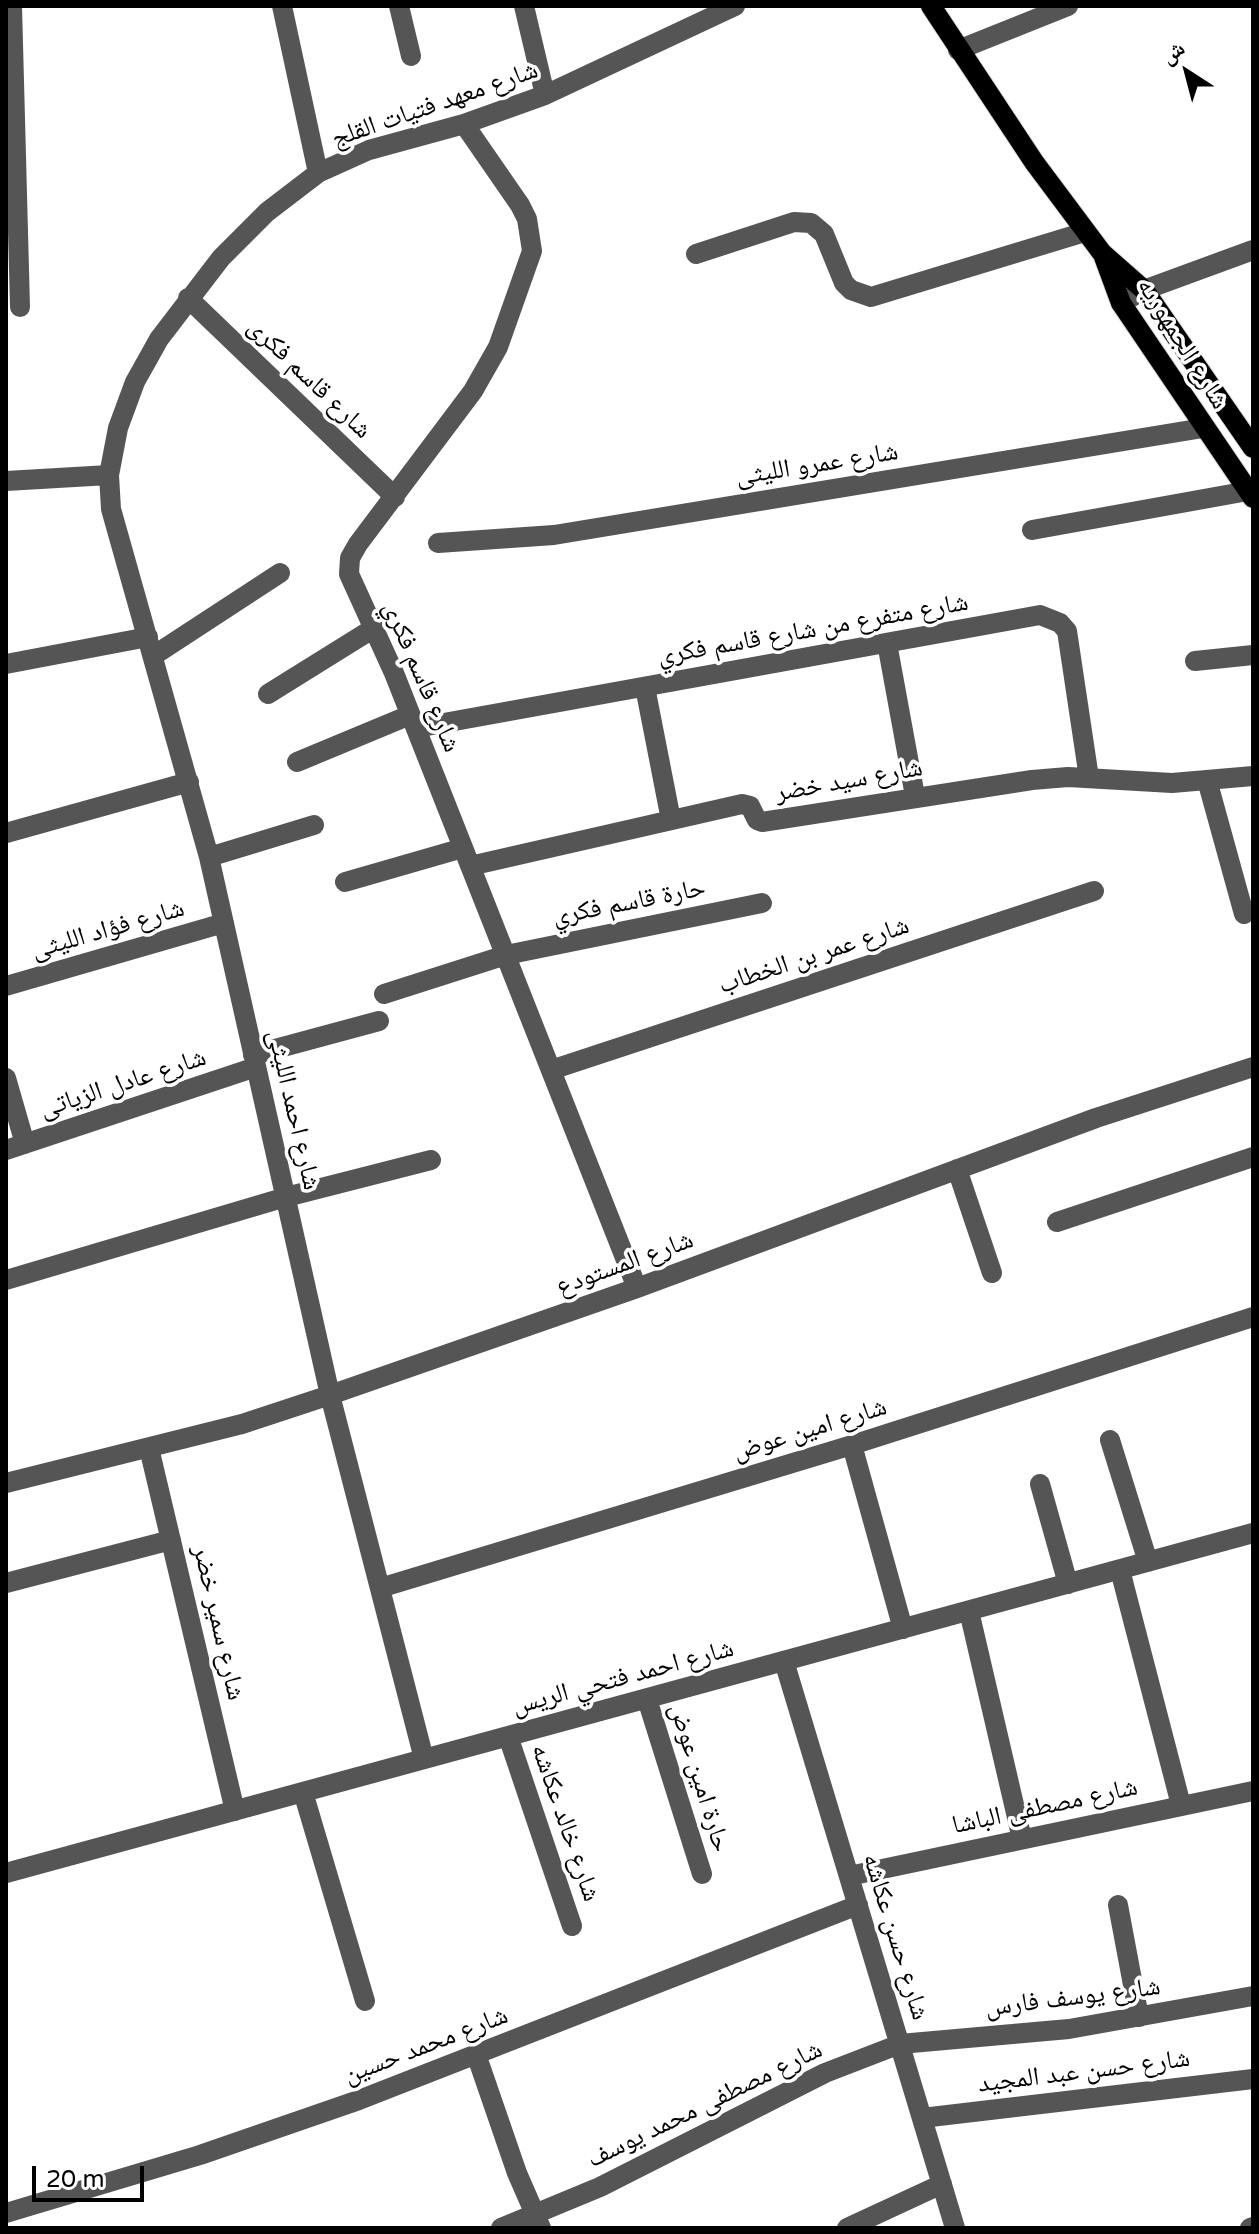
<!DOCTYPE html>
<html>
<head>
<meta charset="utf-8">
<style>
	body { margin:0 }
	#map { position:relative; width:1259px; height:2234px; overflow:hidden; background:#fff; font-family:"Varela Round","Noto Naskh Arabic",sans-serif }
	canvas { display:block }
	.frame { position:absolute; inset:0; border:8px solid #000; pointer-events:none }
	.north { position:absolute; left:1147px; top:32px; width:80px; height:80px; -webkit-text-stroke:6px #fff; paint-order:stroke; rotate:324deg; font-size:22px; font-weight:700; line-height:32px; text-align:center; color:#000 }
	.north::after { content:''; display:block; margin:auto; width:28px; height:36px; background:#000; clip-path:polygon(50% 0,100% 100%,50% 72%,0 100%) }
	.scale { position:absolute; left:32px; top:2166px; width:112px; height:36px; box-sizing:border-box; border:4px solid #000; border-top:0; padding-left:10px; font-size:24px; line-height:28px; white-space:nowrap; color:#000; -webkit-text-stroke:6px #fff; paint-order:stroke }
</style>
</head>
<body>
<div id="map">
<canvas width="1259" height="2234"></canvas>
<div class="frame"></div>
<div class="north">ش</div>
<div class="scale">20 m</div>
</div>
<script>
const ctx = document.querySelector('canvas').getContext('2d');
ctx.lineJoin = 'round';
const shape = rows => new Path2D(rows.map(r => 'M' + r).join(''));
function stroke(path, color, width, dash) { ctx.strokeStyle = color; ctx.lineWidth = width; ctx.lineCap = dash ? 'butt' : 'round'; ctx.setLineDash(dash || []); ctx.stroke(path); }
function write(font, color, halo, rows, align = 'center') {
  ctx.font = font + ' "Varela Round","Noto Naskh Arabic",sans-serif'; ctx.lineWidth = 7; ctx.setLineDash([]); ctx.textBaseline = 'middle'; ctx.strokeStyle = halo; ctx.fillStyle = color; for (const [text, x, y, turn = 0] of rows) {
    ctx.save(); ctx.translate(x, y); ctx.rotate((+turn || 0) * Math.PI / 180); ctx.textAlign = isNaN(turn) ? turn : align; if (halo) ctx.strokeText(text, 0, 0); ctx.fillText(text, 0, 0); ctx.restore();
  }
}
const major = shape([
	[931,6,1034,162,1102,253,1144,290,1253,448],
	[1104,257,1121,303,1253,498]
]);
stroke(major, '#dbdbdb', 22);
stroke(shape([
	[12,6,20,307],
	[282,6,318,173],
	[399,6,411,56],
	[524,6,545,95],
	[958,50,1068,6],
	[464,124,520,205,527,219,532,251,498,347,473,391,358,544,350,558,349,574,394,673,637,1288],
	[696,254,794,222,811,223,824,234,844,283,851,290,871,297,1085,232],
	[188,298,395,497],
	[1121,303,1144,290,1253,250],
	[6,481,109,475],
	[1032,530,1248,491],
	[438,543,554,535,1203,428],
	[887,643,915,796],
	[153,656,280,573],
	[1195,661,1253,655],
	[6,664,148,637],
	[645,687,671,820],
	[268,694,374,628],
	[416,728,1040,615,1060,623,1067,631,1089,778],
	[297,762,410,715],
	[1207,780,1244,914],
	[6,833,189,782],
	[209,857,314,825],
	[470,866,742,804,750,806,757,820,762,822,1032,780,1068,777,1172,783,1253,776],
	[345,882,463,848],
	[6,986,224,923],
	[384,994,506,955,762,903],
	[253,1055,379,1021],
	[551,1070,1094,891],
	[6,1078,25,1144],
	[6,1150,256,1067],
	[957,1169,992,1273],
	[1057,1222,1253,1157],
	[6,1280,286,1197,431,1160],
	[1110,1440,1148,1562],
	[852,1445,903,1629],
	[149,1448,235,1811],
	[6,1483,242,1424,330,1395,637,1288,1096,1118,1253,1067],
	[1040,1484,1068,1584],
	[1120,1570,1181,1805],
	[6,1583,171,1540],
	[380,1588,852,1445,1253,1317],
	[969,1611,1022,1839],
	[784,1661,955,2228],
	[647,1699,702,1874],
	[508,1736,572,1926],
	[424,1759,330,1395,209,857,111,509,109,475,118,428,135,382,159,339,221,258,267,212,318,173,369,150,464,124,545,95,735,6],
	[303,1792,365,2001],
	[6,1873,1253,1533],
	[849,1876,1253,1791],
	[1118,1905,1139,2017],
	[476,2054,517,2173,541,2228],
	[922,2118,1253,2079],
	[6,2213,200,2155,359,2100,858,1905],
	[501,2228,600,2187,825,2073,900,2044,1069,2029,1253,1996],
	[847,2228,942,2184],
	[1250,2228,1253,2227]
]), '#555', 20);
stroke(major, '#000', 20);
write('26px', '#000', '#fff', [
	["شارع معهد فتيات القلج",435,105,-19],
	["شارع الجمهوريه",1182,344,58],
	["شارع قاسم فكرى",309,379,44],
	["شارع عمرو الليثى",817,465,-9],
	["شارع متفرع من شارع قاسم فكري",813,630,-10],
	["شارع قاسم فكري",421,677,67],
	["شارع سيد خضر",849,781,-10],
	["حارة قاسم فكري",629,903,-11],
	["شارع فؤاد الليثى",108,930,-16],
	["شارع عمر بن الخطاب",814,956,-18],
	["شارع عادل الزياتى",123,1084,-18],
	["شارع احمد الليثى",293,1110,77],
	["شارع المستودع",625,1264,-20],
	["شارع امين عوض",810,1430,-17],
	["شارع سمير خضر",218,1623,77],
	["شارع احمد فتحي الريس",623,1678,-15],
	["حارة امين عوض",699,1778,73],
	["شارع مصطفى الباشا",1045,1807,-12],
	["شارع خالد عكاشه",565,1823,71],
	["شارع حسن عكاشه",895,1937,73],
	["شارع يوسف فارس",1073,1998,-7],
	["شارع محمد حسين",426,2046,-21],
	["شارع حسن عبد المجيد",1084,2072,-7],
	["شارع مصطفى محمد يوسف",705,2105,-26]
]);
</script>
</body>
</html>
